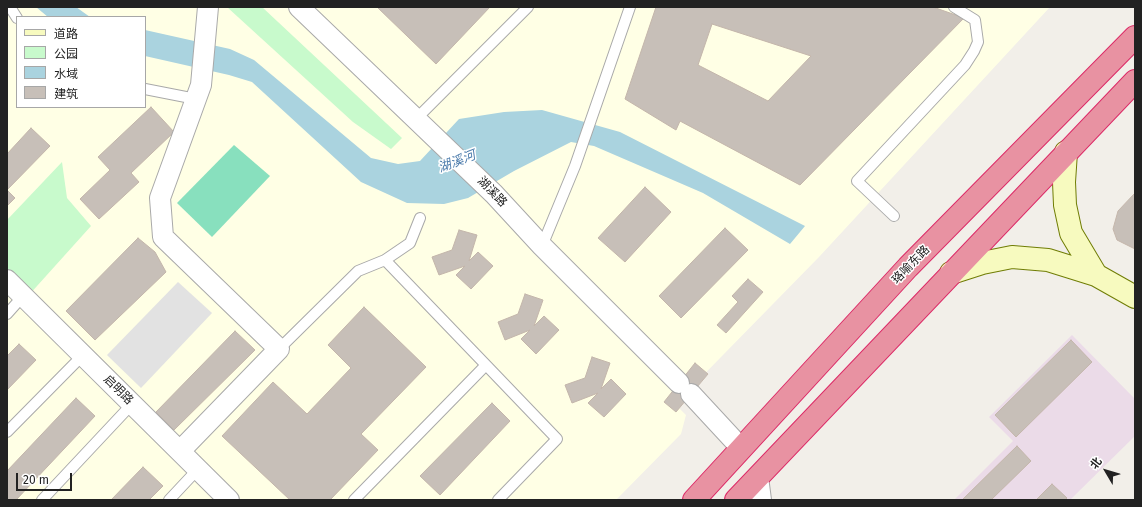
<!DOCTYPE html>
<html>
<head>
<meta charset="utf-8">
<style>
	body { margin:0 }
	#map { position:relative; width:1142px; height:507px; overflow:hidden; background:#f2efe9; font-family:"Fira Sans","Noto Sans SC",sans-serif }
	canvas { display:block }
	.frame { position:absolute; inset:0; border:8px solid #222; pointer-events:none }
	.legend { position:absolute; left:16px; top:16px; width:130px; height:92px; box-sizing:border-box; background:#fff; border:1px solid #a7a7a7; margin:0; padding:5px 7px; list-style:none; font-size:12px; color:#222 }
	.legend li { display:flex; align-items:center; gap:8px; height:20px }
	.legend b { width:20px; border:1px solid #a7a7a7 }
	.north { position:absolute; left:1086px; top:451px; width:40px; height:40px; -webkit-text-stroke:3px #fff; paint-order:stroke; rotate:308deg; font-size:11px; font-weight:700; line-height:16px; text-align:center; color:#222 }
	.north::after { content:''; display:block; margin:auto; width:14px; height:18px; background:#222; clip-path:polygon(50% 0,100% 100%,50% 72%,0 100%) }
	.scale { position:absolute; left:16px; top:473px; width:56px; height:18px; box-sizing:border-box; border:2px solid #222; border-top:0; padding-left:5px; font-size:12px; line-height:14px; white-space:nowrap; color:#222; -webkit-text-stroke:3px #fff; paint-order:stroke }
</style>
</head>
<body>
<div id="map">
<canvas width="1142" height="507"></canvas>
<div class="frame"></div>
<ul class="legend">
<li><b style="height:5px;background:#f7fabf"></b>道路</li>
<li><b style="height:11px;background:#c8facc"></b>公园</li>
<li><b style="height:11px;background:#aad3df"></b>水域</li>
<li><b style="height:11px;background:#c7bfb8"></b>建筑</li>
</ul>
<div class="north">北</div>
<div class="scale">20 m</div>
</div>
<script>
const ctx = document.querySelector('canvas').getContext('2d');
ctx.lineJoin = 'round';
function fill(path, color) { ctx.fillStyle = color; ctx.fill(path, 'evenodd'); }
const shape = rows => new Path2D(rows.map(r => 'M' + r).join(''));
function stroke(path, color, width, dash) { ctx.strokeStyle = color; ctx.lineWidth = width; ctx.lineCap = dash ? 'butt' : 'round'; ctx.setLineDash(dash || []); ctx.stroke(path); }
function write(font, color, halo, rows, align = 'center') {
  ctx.font = font + ' "Fira Sans","Noto Sans SC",sans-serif'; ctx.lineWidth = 3; ctx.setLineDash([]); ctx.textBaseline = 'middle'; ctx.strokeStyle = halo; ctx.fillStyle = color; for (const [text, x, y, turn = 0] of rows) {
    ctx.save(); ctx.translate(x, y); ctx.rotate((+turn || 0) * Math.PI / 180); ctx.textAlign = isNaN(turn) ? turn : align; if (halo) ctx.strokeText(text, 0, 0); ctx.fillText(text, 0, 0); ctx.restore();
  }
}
fill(shape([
	[1072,335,1135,399,1135,436,1070,500,954,500,1013,441,989,417]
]), '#ebdbe8');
fill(shape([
	[7,7,1050,7,819,257,675,404,686,415,681,434,616,500,7,500],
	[17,17,145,17,145,107,17,107]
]), '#ffffe5');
fill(shape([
	[227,7,262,7,402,138,391,149,353,122],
	[62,162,67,198,91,226,28,296,7,276,7,220]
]), '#c8facc');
fill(shape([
	[234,145,270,176,212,237,177,203]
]), '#88e0be');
fill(shape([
	[178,282,212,313,141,388,107,355]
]), '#e2e2e2');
fill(shape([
	[36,7,76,7,90,17,48,17],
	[145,30,230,49,254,60,371,158,398,164,420,161,459,119,504,112,542,110,620,132,805,226,790,244,703,193,594,146,571,142,514,171,468,198,444,204,407,203,361,182,252,82,229,75,145,56]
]), '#aad3df');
const building = shape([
	[377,7,490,7,436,64,377,7],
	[656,7,933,7,964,18,800,185,680,121,676,130,625,99,656,7],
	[712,24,811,56,768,101,698,65,712,24],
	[151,107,174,132,131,173,139,182,99,219,80,199,110,170,98,157,151,107],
	[31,128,50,146,7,190,15,198,7,206,7,154,31,128],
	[645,187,671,212,625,262,598,238,645,187],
	[1135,193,1135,249,1117,240,1113,229,1118,211,1135,193],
	[725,228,748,250,681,318,659,296,725,228],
	[459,230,477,235,469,261,478,252,493,266,471,289,456,275,465,266,439,275,432,257,452,250,459,230],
	[138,238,155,252,166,272,95,340,66,311,138,238],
	[748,279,763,292,726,333,717,325,738,302,732,296,748,279],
	[525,294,543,300,534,326,544,316,559,330,536,354,521,339,530,330,505,340,498,322,518,314,525,294],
	[364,307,426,367,361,434,378,450,330,500,290,500,222,436,273,382,307,414,351,368,328,345,364,307],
	[235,331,255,350,174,430,156,412,235,331],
	[1071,340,1092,362,1016,437,995,415,1071,340],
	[19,344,36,360,7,390,7,356,19,344],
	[592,357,610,363,601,389,611,379,626,394,604,417,588,403,598,393,572,403,565,385,585,378,592,357],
	[695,363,708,374,676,412,664,402,695,363],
	[76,398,95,416,16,500,7,500,7,471,76,398],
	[492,403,510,421,440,495,420,476,492,403],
	[1017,446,1031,461,991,500,962,500,1017,446],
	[143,467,163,486,149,500,111,500,143,467],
	[1052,484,1067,498,1065,500,1036,500,1052,484]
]);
fill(building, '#c7bfb8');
stroke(building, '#c4b6ab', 1);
const lane = shape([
	[10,7,17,18],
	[145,89,196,99],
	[416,119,528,7],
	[894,216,857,181,965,65,974,51,978,42,975,20,954,7],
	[542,246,575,166,630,7],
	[7,314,23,296],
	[279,349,358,271,385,260,410,243,420,218],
	[486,365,557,439,498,500],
	[7,432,83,355],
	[42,500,132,404],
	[169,500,198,469],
	[354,500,486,365,385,260]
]);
const street = shape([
	[299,7,494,194,542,246,679,383],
	[7,280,229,500],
	[691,394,741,448],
	[180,451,279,349,163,237,160,198,201,85,208,7],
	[758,477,761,500]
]);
const secondary = shape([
	[951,273,982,263,1012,257,1048,260,1096,275,1071,233,1065,205,1064,182,1066,152],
	[1096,275,1135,297]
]);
const highway = shape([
	[694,500,908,267,1135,37],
	[736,500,1135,81]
]);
stroke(lane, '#a9a9a9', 12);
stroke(street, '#a9a9a9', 22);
stroke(secondary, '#707d05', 24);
stroke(highway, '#dc2a67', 24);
stroke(lane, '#fff', 10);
stroke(street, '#fff', 20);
stroke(secondary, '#f7fabf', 22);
stroke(highway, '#e892a2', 22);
write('12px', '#222', '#fff', [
	["湖溪路",492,192,46],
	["珞喻东路",911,265,-46],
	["启明路",118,390,45]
]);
write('italic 13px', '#4a7aab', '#fff', [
	["湖溪河",457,162,-21]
]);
</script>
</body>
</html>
